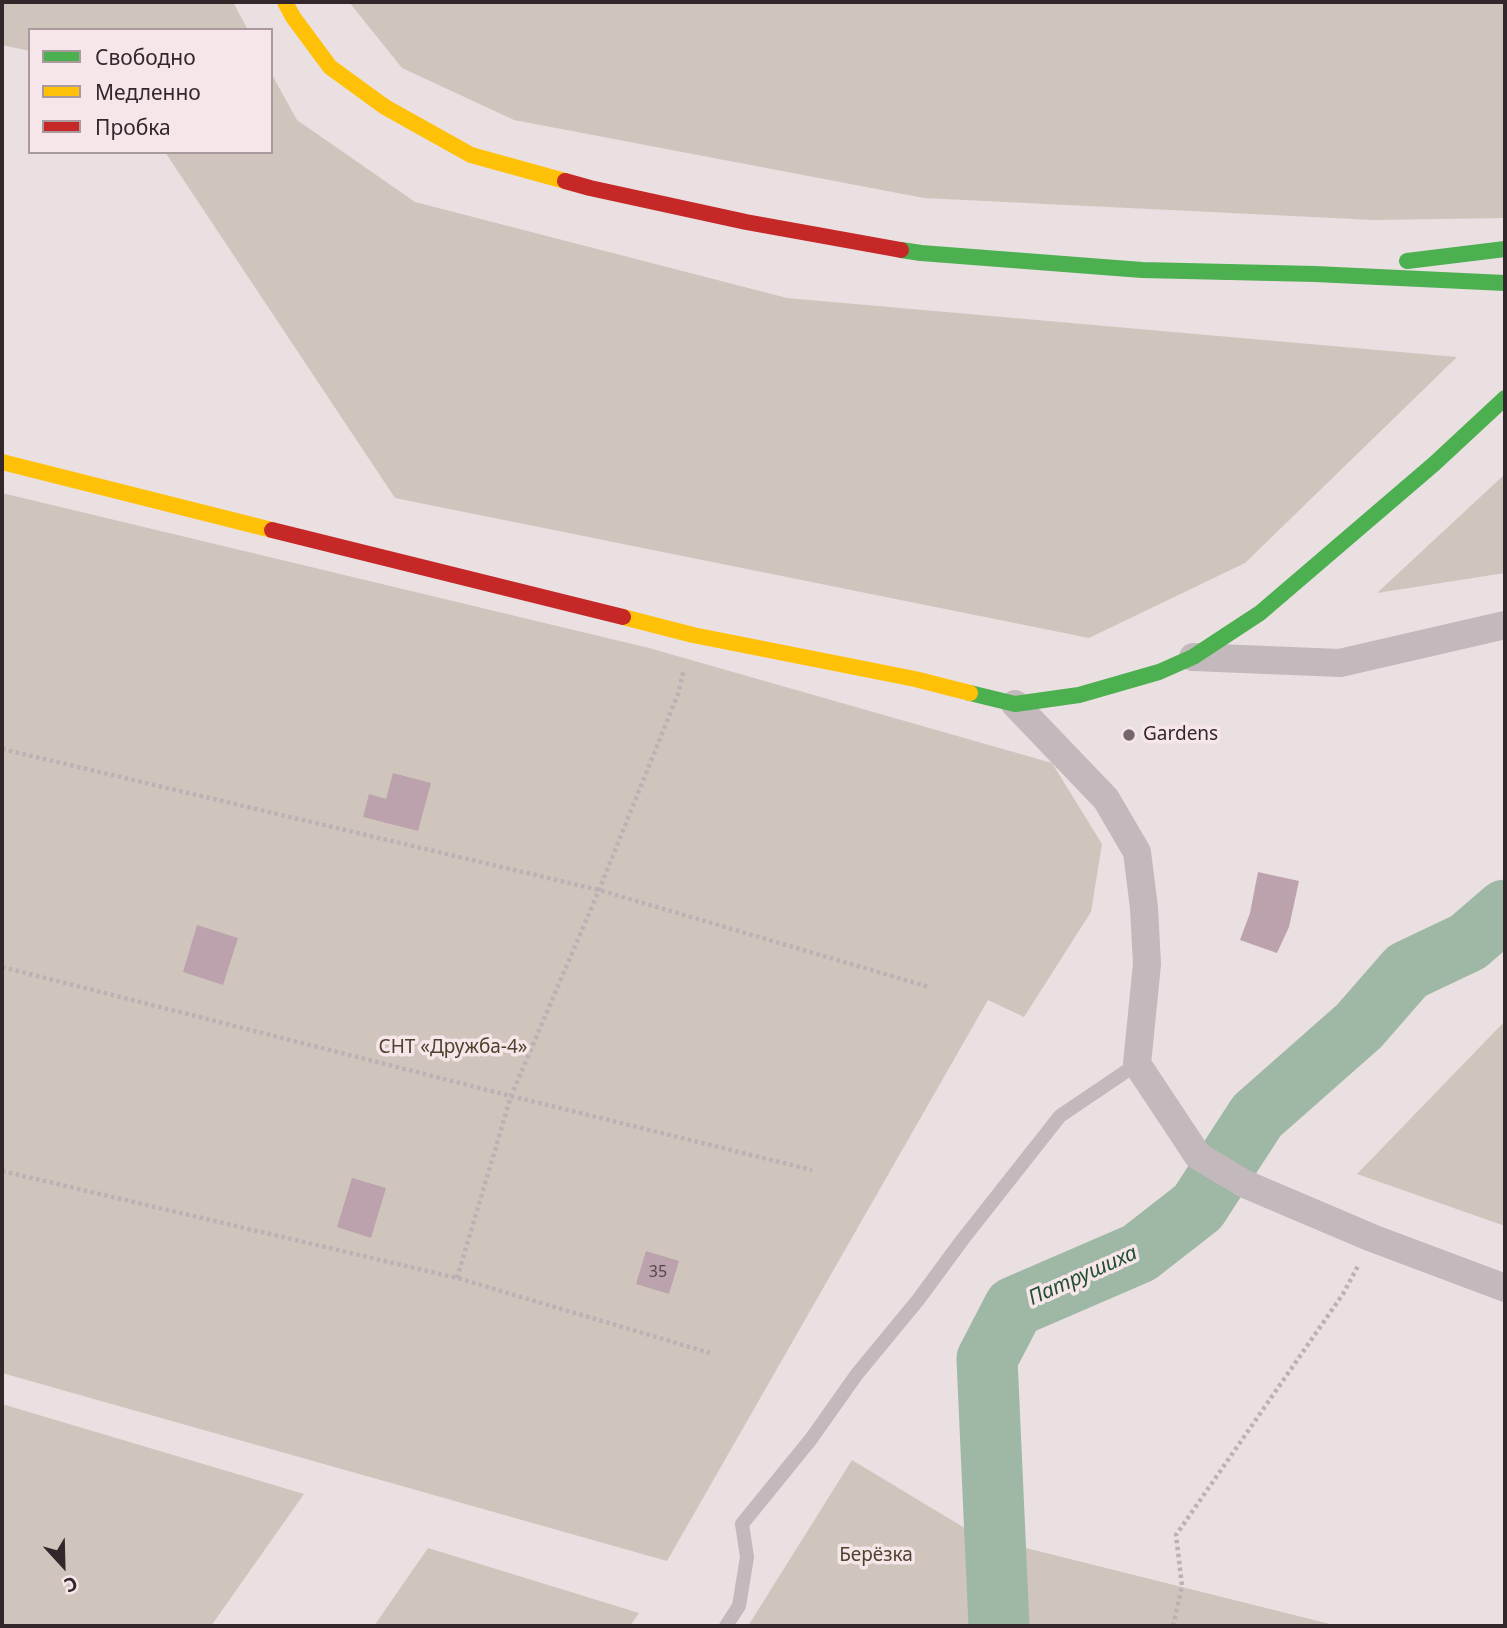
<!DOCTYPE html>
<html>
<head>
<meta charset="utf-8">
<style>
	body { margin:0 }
	#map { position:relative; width:1507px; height:1628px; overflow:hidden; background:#eadfe1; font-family:"Noto Sans",sans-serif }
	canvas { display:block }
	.frame { position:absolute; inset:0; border:4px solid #33272c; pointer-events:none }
	.legend { position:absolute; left:28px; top:28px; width:245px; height:126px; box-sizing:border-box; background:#f7e6e9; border:2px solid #a99a9d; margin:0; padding:9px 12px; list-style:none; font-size:21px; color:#33272c }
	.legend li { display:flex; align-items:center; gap:14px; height:35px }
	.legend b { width:35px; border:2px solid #a99a9d }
	.north { position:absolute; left:28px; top:1530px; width:70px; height:70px; -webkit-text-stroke:5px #f7e6e9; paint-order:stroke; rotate:158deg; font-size:19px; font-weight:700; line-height:28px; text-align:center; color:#33272c }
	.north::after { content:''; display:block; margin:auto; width:24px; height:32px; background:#33272c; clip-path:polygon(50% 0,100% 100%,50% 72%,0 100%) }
</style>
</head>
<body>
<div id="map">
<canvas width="1507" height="1628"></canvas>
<div class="frame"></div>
<ul class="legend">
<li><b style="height:9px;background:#4caf50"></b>Свободно</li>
<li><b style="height:9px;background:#ffc107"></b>Медленно</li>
<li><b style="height:9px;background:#c62828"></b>Пробка</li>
</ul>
<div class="north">С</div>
</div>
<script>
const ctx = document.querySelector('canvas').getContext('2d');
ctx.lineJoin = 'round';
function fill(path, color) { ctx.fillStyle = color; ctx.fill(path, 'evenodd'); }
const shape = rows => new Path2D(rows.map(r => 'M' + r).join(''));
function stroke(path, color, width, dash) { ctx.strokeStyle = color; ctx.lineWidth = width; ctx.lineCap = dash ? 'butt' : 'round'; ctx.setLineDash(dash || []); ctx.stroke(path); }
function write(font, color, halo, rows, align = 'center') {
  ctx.font = font + ' "Noto Sans",sans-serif'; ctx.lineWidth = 7; ctx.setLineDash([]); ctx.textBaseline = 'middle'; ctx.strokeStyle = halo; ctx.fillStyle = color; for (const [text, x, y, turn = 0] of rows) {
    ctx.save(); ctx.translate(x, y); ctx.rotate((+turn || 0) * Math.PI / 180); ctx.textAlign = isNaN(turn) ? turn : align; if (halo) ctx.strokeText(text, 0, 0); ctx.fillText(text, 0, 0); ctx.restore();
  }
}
fill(shape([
	[2,2,233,2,248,30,30,30,30,51,2,45],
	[349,2,1505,2,1505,218,1374,220,924,198,514,120,402,68],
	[271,73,297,120,415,202,787,298,1457,357,1245,563,1089,638,395,498,165,152,271,152],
	[1505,474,1505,573,1377,593],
	[2,493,649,648,1052,763,1102,844,1091,912,1024,1017,988,1000,667,1561,2,1373],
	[1505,1021,1505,1226,1357,1174],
	[2,1404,304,1494,211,1626,2,1626],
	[852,1460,978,1536,1338,1626,748,1626],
	[428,1548,639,1613,630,1626,374,1626]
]), '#d0c5bc');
stroke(shape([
	[999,1626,987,1359,1014,1307,1139,1253,1198,1207,1257,1116,1359,1026,1407,971,1468,942,1505,910]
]), '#9eb8a5', 61);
fill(shape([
	[393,773,431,783,418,831,363,817,369,794,386,799],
	[1258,872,1299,881,1289,927,1277,953,1240,940,1250,913],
	[197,925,238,938,223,985,183,972],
	[352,1178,386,1188,371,1238,337,1227],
	[646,1251,679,1261,669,1294,636,1284]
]), '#bca2ad');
stroke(shape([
	[2,749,599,890,929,987],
	[2,967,511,1096,812,1170],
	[2,1171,457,1278,710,1353],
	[457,1278,511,1096,599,890,678,694,684,669],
	[1173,1626,1182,1586,1176,1535,1343,1294,1359,1264]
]), '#bcb1b4', 4.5, [3.5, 3.5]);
stroke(shape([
	[726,1626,739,1606,747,1557,742,1524,811,1439,857,1374,918,1300,963,1239,1060,1116,1137,1064]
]), '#c3b8bb', 14);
stroke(shape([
	[1193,657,1340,663,1505,625],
	[1015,704,1106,799,1137,852,1144,908,1147,964,1137,1064,1198,1156,1245,1184,1372,1238,1505,1288]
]), '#c3b8bb', 28);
stroke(shape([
	[901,250,921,253,1142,270,1315,274,1505,283],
	[1407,261,1505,249],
	[970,693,1015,704,1079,695,1159,672,1193,657,1260,613,1434,464,1505,398]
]), '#4caf50', 16);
stroke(shape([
	[285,2,293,17,330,67,385,107,471,155,565,181],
	[2,462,272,530],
	[623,617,693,635,915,679,970,693]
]), '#ffc107', 16);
stroke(shape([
	[565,181,590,188,746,222,901,250],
	[272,530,623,617]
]), '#c62828', 16);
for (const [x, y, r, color] of [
	[1129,735,7,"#73676b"]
]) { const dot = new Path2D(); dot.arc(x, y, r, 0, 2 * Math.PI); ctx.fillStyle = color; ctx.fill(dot); stroke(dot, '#f7e6e9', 2.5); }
write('16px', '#55464c', null, [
	["35",658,1272]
]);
write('19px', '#33272c', '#f7e6e9', [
	["Gardens",1143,735]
], 'left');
write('19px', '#4e432e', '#f7e6e9', [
	["СНТ «Дружба-4»",453,1048],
	["Берёзка",876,1556]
]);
write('italic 21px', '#224f32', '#f7e6e9', [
	["Патрушиха",1083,1276,-24]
]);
</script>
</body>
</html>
